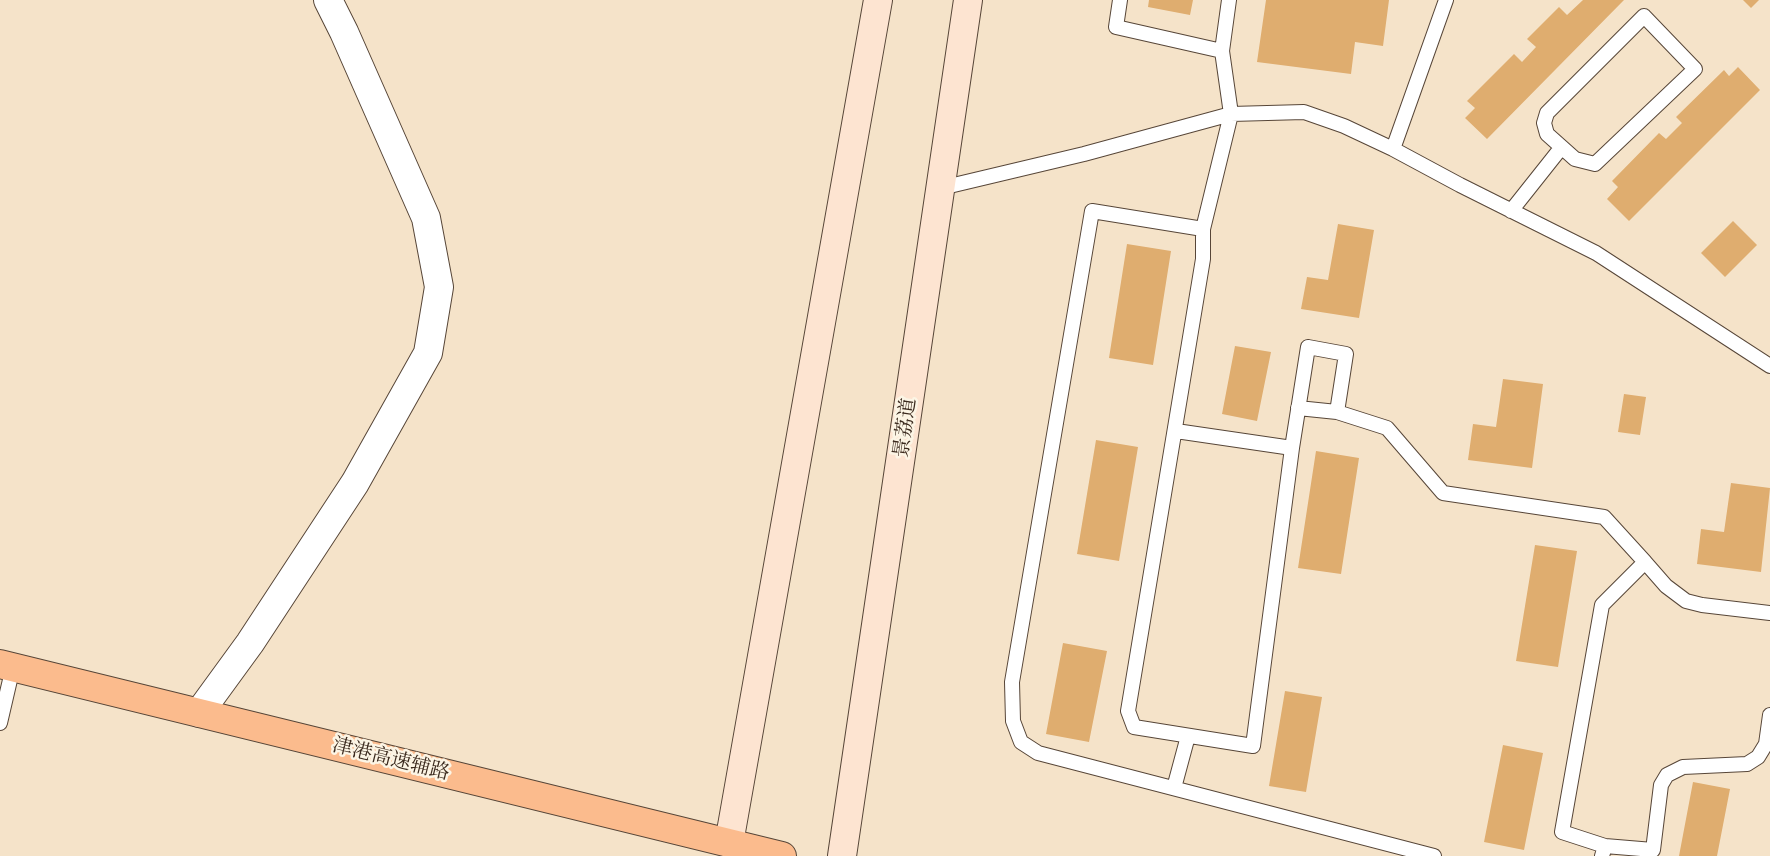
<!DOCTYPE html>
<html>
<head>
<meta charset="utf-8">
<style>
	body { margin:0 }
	canvas { display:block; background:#f5e3c9 }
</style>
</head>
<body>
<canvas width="1770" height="856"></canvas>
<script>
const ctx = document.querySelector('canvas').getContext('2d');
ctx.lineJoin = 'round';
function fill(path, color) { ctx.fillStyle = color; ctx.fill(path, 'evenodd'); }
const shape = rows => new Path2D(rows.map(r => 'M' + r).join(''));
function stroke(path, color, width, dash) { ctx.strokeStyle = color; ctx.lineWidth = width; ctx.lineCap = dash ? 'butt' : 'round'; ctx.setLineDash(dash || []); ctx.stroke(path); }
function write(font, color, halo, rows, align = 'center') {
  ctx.font = font + ' "Gentium Book Plus","Noto Serif SC",serif'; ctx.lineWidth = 5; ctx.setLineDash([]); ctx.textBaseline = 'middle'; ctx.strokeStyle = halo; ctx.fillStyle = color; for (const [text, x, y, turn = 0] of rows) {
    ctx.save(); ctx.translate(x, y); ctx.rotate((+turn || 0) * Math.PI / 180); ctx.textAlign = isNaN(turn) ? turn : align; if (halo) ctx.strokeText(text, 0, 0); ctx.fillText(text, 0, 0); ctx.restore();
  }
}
fill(shape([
	[1149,0,1193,0,1190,15,1148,7],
	[1266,0,1389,0,1383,46,1355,42,1351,74,1257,62],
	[1583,0,1624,0,1487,139,1465,118,1475,108,1467,101,1514,54,1522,62,1536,47,1527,39,1559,7,1567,15],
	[1743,0,1759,0,1751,8],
	[1738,67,1760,90,1629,221,1607,199,1618,187,1612,181,1659,133,1666,139,1682,123,1676,117,1724,70,1729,76],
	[1733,221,1757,245,1725,277,1701,253],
	[1338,224,1374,230,1359,318,1301,309,1307,277,1328,280],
	[1127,244,1171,251,1153,365,1109,358],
	[1235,346,1271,352,1257,421,1222,414],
	[1503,379,1543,384,1532,468,1468,460,1473,424,1496,427],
	[1624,394,1646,397,1640,435,1618,432],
	[1096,440,1138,447,1119,561,1077,554],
	[1316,451,1359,458,1341,574,1298,568],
	[1731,483,1770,488,1761,572,1697,564,1701,529,1724,532],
	[1535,545,1577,551,1558,667,1516,661],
	[1063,643,1107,651,1089,742,1046,734],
	[1285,691,1322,697,1306,792,1269,786],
	[1503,745,1543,753,1524,850,1484,842],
	[1693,782,1730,789,1717,856,1679,856]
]), '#dfad6f');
const service = shape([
	[1120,0,1116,27,1222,51],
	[1229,0,1222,51,1231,114,1203,229,1092,211,1012,682,1013,721,1021,742,1038,753,1434,856],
	[1644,16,1695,69,1595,164,1575,159,1547,134,1544,123,1547,113,1644,16],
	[1393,149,1446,0],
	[941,188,1084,154,1231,114,1304,112,1344,126,1393,149,1460,185,1596,253,1770,366],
	[1511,211,1561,148],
	[1203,229,1203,259,1128,711,1134,727,1253,746,1292,448,1308,347,1346,354,1337,412],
	[1298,408,1337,412,1387,428,1443,493,1604,517,1645,562,1602,605,1562,832,1605,846,1602,856],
	[1176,431,1292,448],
	[1645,562,1666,586,1686,601,1702,605,1770,613],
	[0,723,13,667],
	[1174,788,1188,736],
	[1605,846,1653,850,1661,785,1667,775,1683,767,1747,764,1758,757,1766,744,1770,715]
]);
const minor = shape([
	[199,713,250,643,355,483,428,353,439,287,426,218,344,32,328,0]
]);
const secondary = shape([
	[729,843,878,0],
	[842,856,968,0]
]);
const primary = shape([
	[0,664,782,856]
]);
stroke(service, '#574638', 16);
stroke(minor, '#574638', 30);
stroke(secondary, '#574638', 30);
stroke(primary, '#574638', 30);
stroke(service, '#fff', 14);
stroke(minor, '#fff', 28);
stroke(secondary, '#fde4d1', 28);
stroke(primary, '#fbbb8d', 28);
write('20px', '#3b2a1e', '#fcf5e5', [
	["景荔道",906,428,-82],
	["津港高速辅路",391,760,14]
]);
</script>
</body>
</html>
